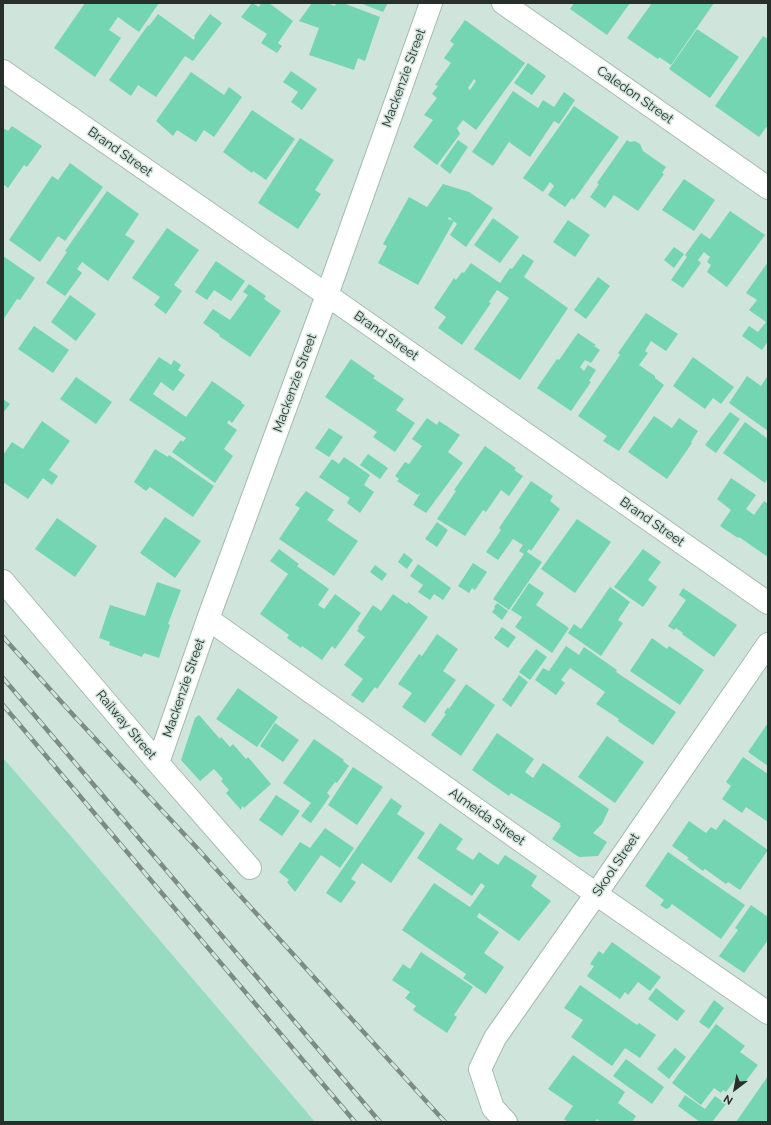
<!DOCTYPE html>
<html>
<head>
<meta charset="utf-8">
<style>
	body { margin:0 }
	#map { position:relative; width:771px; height:1125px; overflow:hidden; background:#cfe4db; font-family:Raleway,sans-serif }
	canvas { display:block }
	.frame { position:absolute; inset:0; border:4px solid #28302c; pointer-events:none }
	.north { position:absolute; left:715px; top:1069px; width:40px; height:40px; -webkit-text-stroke:3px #cfe4db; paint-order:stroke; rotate:212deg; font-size:11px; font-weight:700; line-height:16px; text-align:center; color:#28302c }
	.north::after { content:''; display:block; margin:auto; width:14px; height:18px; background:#28302c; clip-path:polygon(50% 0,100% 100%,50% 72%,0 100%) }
</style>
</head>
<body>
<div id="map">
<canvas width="771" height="1125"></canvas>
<div class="frame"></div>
<div class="north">N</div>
</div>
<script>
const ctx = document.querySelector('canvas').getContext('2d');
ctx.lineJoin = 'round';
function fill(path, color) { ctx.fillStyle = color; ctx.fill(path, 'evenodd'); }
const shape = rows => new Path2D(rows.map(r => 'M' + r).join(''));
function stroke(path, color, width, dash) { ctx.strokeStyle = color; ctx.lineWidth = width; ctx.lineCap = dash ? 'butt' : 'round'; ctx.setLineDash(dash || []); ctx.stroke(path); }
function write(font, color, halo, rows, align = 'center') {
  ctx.font = font + ' Raleway,sans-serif'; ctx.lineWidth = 3; ctx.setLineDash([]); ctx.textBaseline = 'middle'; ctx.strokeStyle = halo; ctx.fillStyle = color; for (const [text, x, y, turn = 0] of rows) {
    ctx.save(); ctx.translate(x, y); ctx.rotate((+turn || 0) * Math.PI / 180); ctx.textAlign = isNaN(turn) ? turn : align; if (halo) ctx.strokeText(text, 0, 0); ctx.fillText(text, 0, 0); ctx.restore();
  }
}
fill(shape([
	[3,758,63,827,315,1122,3,1122]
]), '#97dbc1');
fill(shape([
	[85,3,159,3,139,32,118,17,109,30,121,38,95,77,54,48],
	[252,3,259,7,261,3,269,3,293,21,278,43,282,46,277,53,261,43,267,34,241,17],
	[312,3,327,3,335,6,336,3,343,3,380,17,365,61,358,58,354,70,309,55,319,28,299,21],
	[360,3,388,3,383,12],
	[574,3,630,3,607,35,570,9],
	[652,3,714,3,671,65,659,57,658,59,627,38],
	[158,14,194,40,195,37,194,36,210,14,222,23,193,61,185,56,156,97,138,85,131,96,109,80,148,25,149,26],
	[465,20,525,63,476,130,463,120,457,128,460,134,437,165,413,147,433,120,424,115,437,98,432,94,438,86,435,85,451,63,444,58,454,44,450,41],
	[474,79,476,81,470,90,468,88],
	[697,29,739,57,710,98,669,69],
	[763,36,768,39,768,125,759,137,715,106],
	[528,63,546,76,532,95,514,83],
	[291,71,317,89,302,110,291,102,298,92,283,82],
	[191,72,224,95,229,87,242,97,214,137,204,130,196,142,177,130,173,136,156,121],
	[513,91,538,108,543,100,554,107,564,92,575,100,559,124,554,121,530,157,509,142,493,166,472,152],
	[574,106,619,137,574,200,572,198,565,207,548,195,554,186,550,182,543,192,523,178],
	[252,110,295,139,266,180,253,171,252,173,223,152],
	[12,126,42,146,27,167,24,165,8,188,3,184,3,128,8,131],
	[300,138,334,160,315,190,321,194,298,229,258,203],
	[458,140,468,147,450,174,440,166],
	[627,140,630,142,635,141,640,144,643,151,666,167,662,173,664,174,638,211,614,195,605,208,590,197,599,184,597,183],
	[70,163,103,187,65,241,58,236,40,262,9,240,52,176,58,180],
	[684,179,715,200,694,231,662,210],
	[443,184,469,192,493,208,466,247,450,235,457,224,449,217,448,219,454,221,418,285,378,263,387,246,383,244,409,197,427,207],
	[107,191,139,214,125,235,135,241,108,281,82,262,77,269,82,273,65,296,46,283,67,252,65,251],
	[730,211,765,235,727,287,707,272,711,265,707,262,710,257,704,252,698,260,701,263,683,288,671,280,687,257,685,255,701,233,710,239],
	[493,218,519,237,500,263,474,245],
	[568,220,590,235,575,257,553,242],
	[167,228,199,250,174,285,182,291,166,314,154,305,160,297,132,278],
	[674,247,684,254,674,268,664,260],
	[523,254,534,261,524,277,568,308,520,380,474,349,509,298,497,290,489,302,491,303,462,345,438,328,446,317,434,308,454,278,456,280,462,272,464,273,471,263,500,283,510,268,512,269],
	[3,256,35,278,20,300,17,299,3,320],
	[216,261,245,281,231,301,214,290,207,300,195,292],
	[768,262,768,341,762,350,742,336,749,326,758,332,766,322,749,310,757,300,746,293],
	[598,277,610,286,586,319,574,310],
	[249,284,266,296,264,299,281,311,250,357,219,336,220,335,203,323,213,309,230,320,248,295,243,292],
	[70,295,96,314,76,341,51,322],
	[646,313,678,334,666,351,651,341,645,351,648,353,639,365,655,376,655,378,664,385,619,451,603,441,607,436,578,416,620,355,618,353],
	[34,326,69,350,53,373,18,349],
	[578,333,596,345,594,346,600,350,591,363,585,360,580,367,584,371,588,365,596,370,589,381,591,382,571,411,537,388,557,359,559,360],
	[159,357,171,365,174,360,181,365,178,370,185,375,173,391,161,382,153,394,186,417,212,381,242,402,241,403,245,405,232,423,229,420,227,423,237,430,224,449,233,456,215,483,172,452,181,440,183,442,186,438,129,400],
	[693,357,734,387,721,404,713,398,705,409,673,386],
	[351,359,375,376,373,378,404,399,396,410,415,423,395,452,373,437,377,432,325,397],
	[768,375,768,431,729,403,747,376,761,386],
	[76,377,112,402,96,424,60,399],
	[3,399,10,404,3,413],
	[730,412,740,419,716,453,705,445],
	[654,416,672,428,679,418,698,431,691,442,692,443,667,479,628,452],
	[427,418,437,425,439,421,460,435,448,452,463,463,426,513,413,505,420,494,420,493,418,495,397,481,399,479,395,476,405,462,409,464,422,446,412,439],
	[42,421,70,441,49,470,58,476,52,485,43,478,28,499,3,482,3,455,12,442,23,449],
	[745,422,768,439,768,478,765,483,723,453],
	[329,428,343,437,329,457,315,448],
	[485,446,516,468,514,470,523,476,509,496,501,490,486,512,483,510,465,536,437,519,456,491,454,490],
	[155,449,168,457,169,455,214,486,193,517,150,487,146,491,134,482],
	[368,454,388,468,380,479,360,465],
	[344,457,370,475,364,485,374,492,360,513,347,503,350,498,319,477,332,459,339,464],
	[731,478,756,495,746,509,754,515,764,501,768,504,768,557,739,537,738,538,720,526,731,510,717,499],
	[531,481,553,496,550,501,560,509,531,551,529,549,527,552,542,562,509,610,493,599,524,554,519,551,523,545,513,539,498,560,486,552,501,530,499,528],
	[306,491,334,510,327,520,358,541,334,576,279,539,300,508,295,505],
	[165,517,201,541,175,578,140,553],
	[57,518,97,546,75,577,35,549],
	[577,519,611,542,575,593,541,569],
	[437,522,448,530,437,547,425,539],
	[279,549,299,564,297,566,329,589,318,605,324,609,335,594,361,613,335,649,332,646,322,660,302,646,301,648,287,638,289,635,260,614,288,574,270,561],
	[643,549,661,562,648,580,657,587,643,607,614,587],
	[404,553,413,560,407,569,398,562],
	[473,563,487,572,475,590,472,588,469,593,458,586],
	[418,564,451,588,443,600,434,594,430,600,418,592,423,585,410,576],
	[375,565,387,574,382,581,370,572],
	[157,582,181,590,168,624,170,625,159,658,144,653,142,657,109,645,110,642,99,638,110,605,145,616],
	[529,583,544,593,536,605,569,628,552,653,515,627,522,617,511,610],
	[610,587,630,602,618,620,623,623,601,656,568,633,574,624,581,629],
	[683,588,737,625,714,657,682,634,683,633,676,628,674,630,668,626,686,600,679,595],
	[393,594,407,604,408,602,428,617,377,689,375,687,363,703,351,695,363,679,344,665,365,637,357,631,359,628,358,627,373,605,381,611],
	[497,603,508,611,502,620,492,612,495,608,494,607],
	[502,627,516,637,508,648,494,638],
	[437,634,458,649,443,671,456,680,425,723,402,707,412,693,398,684,419,654,422,656],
	[652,638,667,649,669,646,704,670,680,705,630,671],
	[566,646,579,655,584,647,617,670,616,672,676,712,653,745,618,721,619,719,596,704,605,692,570,668,561,680,565,683,556,695,535,680,543,668,549,671],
	[536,649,547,657,530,680,519,672],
	[519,675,528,682,511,707,502,700],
	[466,684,495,705,461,756,431,735,446,714,444,713,448,707,449,709],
	[238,688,278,717,257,747,216,719],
	[199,715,220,739,221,737,230,747,233,744,246,759,248,757,271,784,244,808,242,806,241,810,226,793,229,790,221,781,223,779,214,769,200,781,181,760,195,718],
	[275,723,299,740,283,762,260,746],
	[768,723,768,766,748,752],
	[497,733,534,759,525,772,533,778,543,763,609,809,602,824,593,833,607,842,598,856,579,857,552,839,561,826,559,825,561,824,511,793,509,796,472,770],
	[607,736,644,762,615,803,578,777],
	[314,739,344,760,343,761,349,766,337,783,335,782,327,793,330,796,311,823,301,816,311,803,283,783],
	[743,757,768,774,768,822,746,807,742,813,722,799,731,786,726,782],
	[353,767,383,787,357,825,328,805],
	[276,795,300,811,282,836,259,820],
	[391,798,402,806,397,814,425,833,391,883,362,863,351,879,356,882,341,903,326,893],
	[724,819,768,850,740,890,728,882,726,884,705,869,703,871,687,859,689,858,672,846,689,821,706,833,711,827,716,830],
	[440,823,463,839,456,849,473,860,479,852,498,865,505,855,537,876,531,886,551,901,519,941,479,913,477,917,499,932,484,953,504,967,486,994,463,978,466,974,402,930,434,883,470,907,485,886,481,883,472,896,417,858],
	[325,828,354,848,340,868,321,855,295,892,287,882,289,880,279,872,300,842,310,848],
	[668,852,745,905,721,939,672,904,669,908,666,909,660,905,664,900,645,886],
	[751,905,768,917,768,940,744,973,719,956,738,930,735,928],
	[612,942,661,977,650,991,638,982,628,995,625,992,620,999,587,976,594,966,590,964,599,951,603,954],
	[421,952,473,987,454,1015,457,1017,447,1033,413,1010,416,1006,405,998,410,992,392,980,403,964,410,969],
	[580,985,637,1025,639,1023,656,1035,640,1058,625,1048,612,1066,571,1037,583,1020,564,1008],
	[656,988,685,1011,677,1021,648,999],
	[714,1000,724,1008,709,1029,699,1022],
	[716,1024,745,1046,740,1052,758,1065,742,1086,741,1085,738,1089,734,1085,736,1082,735,1080,726,1092,723,1090,721,1093,714,1088,701,1105,672,1083],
	[675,1048,686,1057,669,1079,657,1069],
	[573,1055,625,1092,618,1103,636,1116,632,1122,601,1122,597,1119,595,1122,568,1122,564,1119,573,1106,548,1089],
	[626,1059,664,1087,652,1104,613,1076],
	[768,1076,768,1122,736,1122],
	[685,1095,705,1109,715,1096,726,1104,712,1122,700,1122,678,1106]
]), '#74d5b3');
const minor = shape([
	[503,3,768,188],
	[3,71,327,295,768,603],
	[3,581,158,763,250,868],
	[208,619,596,894,768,1013],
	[158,763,208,619,327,295,431,3],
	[506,1122,493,1108,480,1069,495,1038,596,894,768,644]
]);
stroke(minor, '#a6bbb2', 24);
stroke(minor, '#fff', 22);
const rail = shape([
	[3,637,75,717,197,848,445,1122],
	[3,678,380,1122],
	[3,705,355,1122]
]);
stroke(rail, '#7c8b84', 4.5);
stroke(rail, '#cfe4db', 3, [9]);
write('13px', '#28302c', '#cfe4db', [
	["Mackenzie Street",404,78,-70],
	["Caledon Street",635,95,35],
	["Brand Street",120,152,35],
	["Brand Street",386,336,35],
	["Mackenzie Street",295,383,-70],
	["Brand Street",652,522,35],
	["Mackenzie Street",184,688,-71],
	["Railway Street",126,725,50],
	["Almeida Street",487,817,35],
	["Skool Street",616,865,-56]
]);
</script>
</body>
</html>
